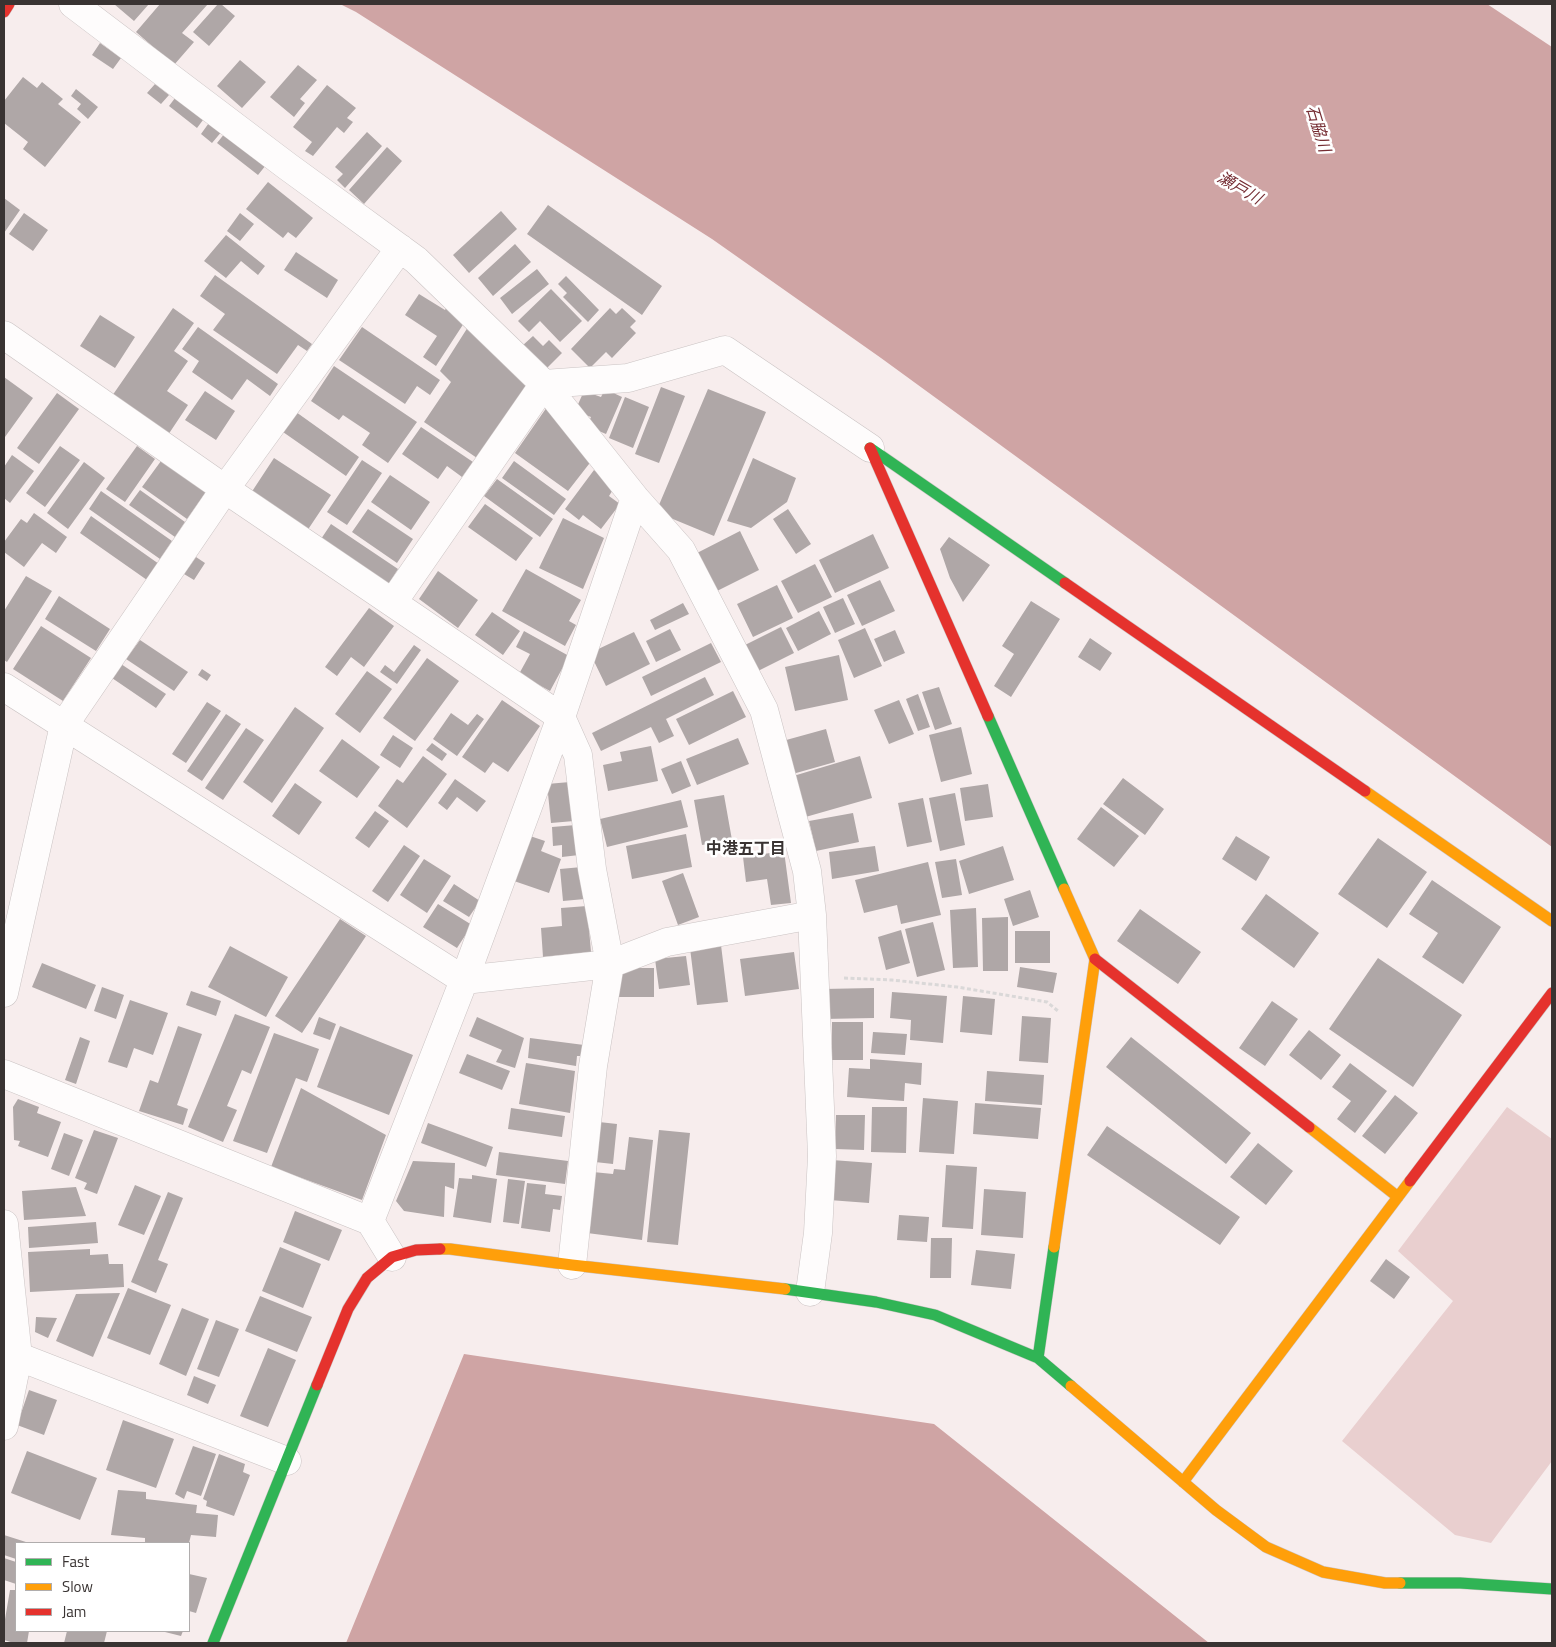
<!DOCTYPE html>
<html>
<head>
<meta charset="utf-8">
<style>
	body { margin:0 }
	#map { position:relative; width:1556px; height:1647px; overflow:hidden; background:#f7eded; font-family:"Titillium Web",sans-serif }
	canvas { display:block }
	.frame { position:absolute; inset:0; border:5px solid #393332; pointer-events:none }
	.legend { position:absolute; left:15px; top:1542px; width:175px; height:90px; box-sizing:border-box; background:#fff; border:1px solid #b0adad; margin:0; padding:6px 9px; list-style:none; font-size:15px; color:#393332 }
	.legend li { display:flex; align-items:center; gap:10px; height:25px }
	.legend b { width:25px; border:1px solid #b0adad }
</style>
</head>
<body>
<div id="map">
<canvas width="1556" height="1647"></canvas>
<div class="frame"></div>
<ul class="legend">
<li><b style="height:6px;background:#30b455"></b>Fast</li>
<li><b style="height:6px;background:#ff9f0a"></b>Slow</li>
<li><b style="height:6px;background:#e5322d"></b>Jam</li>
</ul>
</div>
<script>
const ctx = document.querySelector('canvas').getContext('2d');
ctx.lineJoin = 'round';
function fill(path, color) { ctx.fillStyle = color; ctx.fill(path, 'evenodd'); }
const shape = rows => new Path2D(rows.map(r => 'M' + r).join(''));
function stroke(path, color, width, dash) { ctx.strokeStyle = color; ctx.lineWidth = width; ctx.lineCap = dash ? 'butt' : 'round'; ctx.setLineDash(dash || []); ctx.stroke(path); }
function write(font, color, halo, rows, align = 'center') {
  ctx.font = font + ' "Titillium Web","Noto Sans JP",sans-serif'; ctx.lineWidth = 5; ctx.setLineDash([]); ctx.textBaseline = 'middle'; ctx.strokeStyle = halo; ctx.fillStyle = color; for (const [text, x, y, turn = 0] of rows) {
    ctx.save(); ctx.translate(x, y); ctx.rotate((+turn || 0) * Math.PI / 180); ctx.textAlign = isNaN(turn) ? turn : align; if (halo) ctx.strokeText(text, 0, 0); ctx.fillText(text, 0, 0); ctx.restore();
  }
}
fill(shape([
	[1507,1107,1552,1139,1552,1461,1491,1543,1455,1535,1342,1441,1453,1301,1398,1251]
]), '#e9cfcf');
fill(shape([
	[340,4,1487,4,1552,47,1552,847,881,358,712,239,356,12],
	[464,1354,934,1424,1209,1643,346,1643]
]), '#cfa4a4');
fill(shape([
	[114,4,149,4,134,21],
	[160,4,208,4,182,33,194,42,174,65,136,32],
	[218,4,221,4,235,16,209,46,193,32],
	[100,43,121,58,113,69,92,55],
	[240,60,266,82,242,108,217,86],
	[298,65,317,80,300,99,305,103,294,117,270,97],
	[23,77,37,88,42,82,63,99,58,104,81,122,45,167,23,149,28,142,4,123,4,101],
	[155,84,169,95,161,104,147,93],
	[327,85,356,108,347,118,353,122,344,133,337,127,313,156,305,151,312,142,293,127],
	[76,89,98,107,88,119,77,109,81,104,71,96],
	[175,98,203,120,197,128,169,106],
	[211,120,223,130,212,143,201,134],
	[367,132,382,146,345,188,337,180,343,174,335,167],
	[225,133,266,165,258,175,217,143],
	[387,147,402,161,364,204,349,190],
	[268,182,313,218,296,238,288,232,283,238,246,209],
	[4,198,20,210,4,233],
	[548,205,662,286,642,315,527,234],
	[501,211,517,229,469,273,453,255],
	[24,213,48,230,33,251,9,234],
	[240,213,254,224,240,241,227,231],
	[226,235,265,266,258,275,241,261,226,278,204,261],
	[515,244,531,262,493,296,478,278],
	[296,252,338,280,327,298,284,270],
	[537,269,549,284,512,314,500,298],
	[215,275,312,344,307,351,298,345,277,374,213,330,225,314,200,296],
	[566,276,599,310,588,322,563,297,567,293,558,284],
	[551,289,582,321,560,342,540,321,529,332,518,321],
	[419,294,445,310,448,305,466,320,436,366,423,357,437,336,405,315],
	[173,308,194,323,174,351,188,361,167,391,188,405,168,435,112,396],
	[610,308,616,314,622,308,636,321,630,327,636,333,612,358,606,352,590,368,571,349],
	[100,315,135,337,115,368,80,346],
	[198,327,278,384,270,396,247,379,232,400,192,372,199,361,182,349],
	[362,327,440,380,430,395,417,386,405,404,339,360],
	[468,327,527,385,477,458,424,422,451,382,440,371],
	[533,336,543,346,549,340,562,353,546,369,522,346],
	[334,366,417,422,388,463,362,445,370,433,343,415,339,420,311,401],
	[4,377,33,398,5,437,4,436],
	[661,387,685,396,659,463,635,454],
	[605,389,622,397,606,434,587,426,591,417,575,411,584,391,601,397],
	[708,389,766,412,714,536,656,512],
	[205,391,235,411,216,440,185,420],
	[57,393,79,409,39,464,17,448],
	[625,397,649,407,633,448,609,438],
	[547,407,596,455,568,491,515,453],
	[296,412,359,457,346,476,283,432],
	[421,427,473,462,462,477,447,466,438,479,402,454],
	[60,446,80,460,45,507,26,493],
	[137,446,155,459,125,502,106,489],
	[12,455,34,471,10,503,4,498,4,467],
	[274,458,331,495,307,531,251,493],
	[753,458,796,478,787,502,751,528,727,521],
	[362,460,382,473,347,525,327,512],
	[161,461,206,492,187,519,142,487],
	[514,461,566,499,554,515,502,478],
	[84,462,105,478,68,529,47,513],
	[594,470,616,485,609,496,620,504,601,529,583,515,579,520,565,509],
	[390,475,430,502,411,530,371,502],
	[497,479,553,519,540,537,484,496],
	[140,490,185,522,175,537,129,505],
	[101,491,172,541,160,559,89,509],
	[485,504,533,538,516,561,468,527],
	[368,509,413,539,397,563,352,532],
	[788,509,811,544,796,554,773,519],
	[34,513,67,537,56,553,42,543,24,567,4,552,4,542,21,519,27,523],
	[91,516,159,564,147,580,80,533],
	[563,518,604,538,583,589,539,568],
	[331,524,398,569,388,585,321,539],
	[740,531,759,570,717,591,697,553],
	[873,534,889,568,835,593,819,560],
	[949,537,990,565,963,602,950,578,940,549],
	[196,557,205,563,194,580,184,574],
	[815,564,832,597,798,613,781,581],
	[526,569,581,600,569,621,576,625,565,646,502,611],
	[438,571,478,600,458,628,419,599],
	[26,576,52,591,7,662,4,660,4,611],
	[880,580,895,611,862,626,847,595],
	[777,585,793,618,753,637,737,604],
	[59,596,110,629,96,651,45,619],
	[843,598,855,624,835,633,823,607],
	[1031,601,1060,619,1011,697,994,686,1014,654,1002,646],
	[683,603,689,614,655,630,650,620],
	[369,608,394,626,364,667,351,657,337,676,325,667],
	[819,611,831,634,798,651,786,628],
	[492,612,520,631,503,655,475,635],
	[41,626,91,658,63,701,13,669],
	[781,627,794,653,756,672,743,646],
	[865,628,882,666,854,678,838,640],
	[670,629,681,650,656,662,646,641],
	[895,630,905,653,884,662,874,639],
	[524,631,569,656,550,691,519,674,530,654,516,647],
	[634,632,650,664,606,686,590,653],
	[1090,638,1112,653,1100,671,1078,657],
	[140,640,188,672,174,691,126,659],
	[711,643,721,662,651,696,642,677],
	[414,645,421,650,397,684,380,672,385,665,394,672],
	[839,655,848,700,795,711,785,667],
	[427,658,459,681,415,741,383,718],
	[121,664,166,694,156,708,112,678],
	[202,669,211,675,207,681,198,675],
	[367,671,392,689,360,733,335,714],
	[705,677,714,695,666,719,674,736,659,743,651,727,601,751,592,733],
	[939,687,952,724,935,730,922,692],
	[733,691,746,717,689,745,676,719],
	[918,694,930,727,918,731,906,699],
	[502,700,540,726,508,772,493,762,485,773,462,757],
	[899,700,914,734,889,744,874,710],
	[207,702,221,711,186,763,172,754],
	[295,707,324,728,272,803,243,782],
	[451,713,468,725,477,714,484,719,457,756,433,739],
	[226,714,241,724,202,781,187,771],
	[961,727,972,774,941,782,929,735],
	[246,728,264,740,223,800,205,788],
	[826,729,835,762,789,775,779,742],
	[393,735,413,748,400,768,380,755],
	[738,738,749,764,697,785,686,759],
	[342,739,380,767,357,798,319,771],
	[432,743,447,754,442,761,426,750],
	[651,746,658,781,608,791,603,765,622,761,620,752],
	[423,756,447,774,407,828,378,806,397,779,403,783],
	[860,756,872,798,802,818,790,777],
	[681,761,691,786,672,794,661,769],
	[1123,778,1164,809,1145,835,1103,804],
	[455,779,486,801,477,812,457,797,447,810,438,803],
	[570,782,574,821,551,823,547,784],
	[295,783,322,802,299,835,272,816],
	[988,784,993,817,965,821,960,788],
	[955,793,965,845,940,851,929,798],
	[724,795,732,840,702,845,694,800],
	[923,798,932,842,907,847,898,803],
	[681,800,688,827,607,847,600,819],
	[1101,807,1139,836,1114,867,1077,839],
	[375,811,389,821,369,848,355,838],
	[853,813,859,842,816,851,809,821],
	[576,825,579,855,562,857,562,845,553,846,552,827],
	[686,834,692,867,632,879,626,846],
	[530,836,545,841,541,851,561,859,549,893,514,881],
	[1236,836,1270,857,1256,881,1222,859],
	[1378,838,1427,872,1387,928,1338,894],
	[404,845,420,856,388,902,372,891],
	[875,846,879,871,832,879,829,852],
	[1003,846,1014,880,969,894,959,861],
	[784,851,791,903,771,905,767,879,746,882,743,857],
	[424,859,451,876,427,913,400,895],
	[956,859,962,895,942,898,935,862],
	[928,862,941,915,901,924,897,905,864,913,855,880],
	[582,867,585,899,563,901,560,869],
	[683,873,699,917,678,925,662,881],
	[1432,880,1501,927,1463,984,1422,957,1438,933,1409,914],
	[454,884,480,901,469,917,443,901],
	[1030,890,1039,917,1013,926,1004,899],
	[1266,894,1319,933,1294,968,1241,929],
	[438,904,472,925,457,948,423,927],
	[587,906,591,952,543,957,541,928,562,926,561,908],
	[976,908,978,967,953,968,950,910],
	[1140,909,1201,952,1178,984,1117,941],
	[1008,917,1008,971,983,971,982,918],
	[340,919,366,936,302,1033,275,1016],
	[933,922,945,970,917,977,905,929],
	[901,930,910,963,886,970,878,937],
	[1015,931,1050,931,1050,963,1015,963],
	[721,945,728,1002,697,1005,690,948],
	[230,946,288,977,266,1017,208,987],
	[794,952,799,989,745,996,740,959],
	[686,956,690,985,659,989,655,959],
	[1378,958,1462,1015,1413,1087,1329,1029],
	[42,963,96,985,86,1009,32,987],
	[1020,967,1057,973,1053,993,1017,987],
	[619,968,654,968,654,997,619,997],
	[102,987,124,995,116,1019,94,1011],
	[874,988,874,1018,823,1019,823,989],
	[191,991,221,1001,216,1016,186,1005],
	[892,992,947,996,943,1043,910,1040,911,1020,890,1018],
	[963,996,995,999,992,1035,960,1032],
	[130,1000,168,1013,153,1055,134,1048,127,1068,108,1062],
	[1272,1001,1298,1019,1265,1066,1239,1048],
	[235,1014,270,1027,251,1074,242,1070,227,1106,237,1110,223,1142,188,1127],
	[1022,1016,1051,1018,1048,1063,1019,1061],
	[319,1017,336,1024,330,1040,313,1034],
	[477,1017,524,1038,515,1068,496,1062,502,1050,469,1036],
	[832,1022,863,1022,863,1060,832,1060],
	[178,1026,202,1034,177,1105,188,1109,183,1125,139,1111,150,1080,158,1083],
	[340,1026,413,1055,389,1115,317,1087],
	[1309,1030,1341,1055,1321,1080,1289,1055],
	[873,1032,907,1034,905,1055,871,1053],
	[274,1033,319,1049,307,1082,296,1078,267,1153,233,1141],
	[80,1037,90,1041,76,1084,65,1080],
	[1131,1037,1251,1133,1226,1164,1106,1067],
	[530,1038,584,1045,583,1056,577,1056,576,1066,528,1058],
	[467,1054,510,1071,502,1090,459,1073],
	[870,1059,922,1063,921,1085,905,1083,904,1101,847,1097,849,1068,870,1069],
	[526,1063,575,1071,570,1113,519,1104],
	[1350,1063,1387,1091,1355,1133,1337,1119,1351,1101,1332,1087],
	[987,1071,1044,1075,1042,1105,985,1101],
	[301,1088,386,1135,362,1200,271,1167],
	[1395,1095,1418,1113,1385,1154,1362,1136],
	[923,1098,958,1101,954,1154,919,1152],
	[18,1099,39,1107,37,1113,61,1122,48,1157,18,1146,20,1141,14,1140,13,1107],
	[975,1103,1041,1108,1038,1139,973,1134],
	[872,1107,907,1107,906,1153,871,1152],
	[511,1108,565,1116,562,1137,508,1129],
	[836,1115,865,1115,864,1150,835,1149],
	[599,1122,617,1124,613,1164,595,1162],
	[428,1123,493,1147,486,1167,421,1143],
	[1107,1126,1240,1217,1220,1245,1087,1155],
	[94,1130,118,1138,97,1194,84,1189,87,1183,75,1178],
	[659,1130,690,1133,678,1245,647,1242],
	[64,1133,83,1140,69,1176,51,1169],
	[629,1137,653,1140,642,1240,587,1233,593,1172,613,1174,614,1169,625,1170],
	[1258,1143,1293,1171,1266,1205,1230,1177],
	[499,1152,568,1161,565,1184,496,1175],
	[832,1160,872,1163,869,1203,829,1200],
	[413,1161,455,1163,454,1189,445,1186,444,1217,404,1211,396,1201],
	[946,1165,977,1167,973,1229,942,1227],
	[472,1175,497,1179,491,1223,453,1217,459,1178,472,1179],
	[508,1179,525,1181,519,1224,503,1222],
	[527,1183,546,1185,545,1194,562,1196,560,1210,553,1209,550,1232,521,1228],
	[135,1185,161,1196,144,1235,118,1225],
	[76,1187,86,1216,24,1220,22,1191],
	[984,1189,1026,1192,1023,1238,981,1235],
	[168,1192,183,1198,158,1260,168,1264,156,1293,131,1282],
	[295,1211,342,1230,329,1261,283,1242],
	[899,1215,929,1217,927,1242,897,1240],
	[96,1222,98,1243,29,1248,28,1227],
	[931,1238,952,1238,951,1278,930,1278],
	[280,1247,321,1264,303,1308,262,1291],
	[90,1249,90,1255,108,1254,109,1264,123,1264,124,1287,30,1292,28,1252],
	[976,1250,1015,1254,1011,1289,971,1285],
	[1386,1259,1410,1277,1394,1299,1370,1281],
	[128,1288,171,1305,150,1355,107,1338],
	[120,1293,93,1357,56,1341,76,1294],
	[260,1296,312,1317,297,1352,245,1331],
	[182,1308,209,1319,186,1376,159,1364],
	[36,1317,57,1318,48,1338,35,1332],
	[216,1320,239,1329,219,1377,197,1369],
	[268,1348,296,1360,268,1427,240,1416],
	[194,1376,216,1385,208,1404,187,1395],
	[29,1390,57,1400,44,1435,17,1425],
	[123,1420,174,1439,156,1488,106,1470],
	[193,1446,216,1454,201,1496,187,1491,184,1499,175,1494],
	[27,1451,97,1478,80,1520,11,1493],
	[219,1454,245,1464,243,1472,250,1475,234,1516,206,1506,207,1501,203,1499],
	[118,1490,146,1492,146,1499,197,1505,196,1513,218,1515,216,1537,191,1535,189,1543,145,1543,145,1538,111,1535],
	[4,1535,29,1543,16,1543,16,1559,4,1555],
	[4,1558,16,1562,16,1584,4,1580],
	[189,1574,207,1578,196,1613,189,1611],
	[10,1590,16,1590,16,1631,29,1631,27,1643,14,1643,4,1640,4,1625],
	[67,1631,107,1631,104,1643,64,1643],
	[161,1631,183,1631,181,1636]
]), '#afa7a7');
const street = shape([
	[73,4,287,166,416,260,544,384,635,498,681,550,764,710,807,871,812,915,822,1156,818,1233,810,1292],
	[4,335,225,489,561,717,578,755,592,869,610,964,593,1066,572,1265],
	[393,602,544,384,628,378,725,350,870,448],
	[4,687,464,980,610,964,667,942,812,915],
	[4,993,64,725,225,489,400,248],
	[4,1074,370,1221,392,1257],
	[370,1221,464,980,561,717,635,498],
	[4,1224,18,1357,4,1426],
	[4,1351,287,1461]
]);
const fast = shape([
	[870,448,1065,583],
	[988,716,1064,889],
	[785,1289,876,1302,935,1315,1038,1358,1071,1386],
	[1038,1358,1054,1247],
	[1400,1583,1460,1583,1552,1589],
	[213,1643,317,1385]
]);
const slow = shape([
	[1365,791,1552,921],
	[1309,1127,1398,1197],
	[1054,1247,1095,959,1064,889],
	[440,1249,450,1249,572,1265,785,1289],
	[1071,1386,1216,1510,1266,1547,1323,1572,1385,1583,1400,1583],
	[1183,1482,1410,1181]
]);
const jam = shape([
	[4,12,9,4],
	[870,448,988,716],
	[1065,583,1365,791],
	[1095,959,1309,1127],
	[1410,1181,1552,993],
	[317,1385,348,1309,367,1278,392,1257,416,1250,440,1249]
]);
stroke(street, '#cac3c3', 29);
stroke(fast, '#cac3c3', 12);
stroke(slow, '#cac3c3', 12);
stroke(jam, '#cac3c3', 12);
stroke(shape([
	[844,978,892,980,957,987,1047,1002,1058,1011]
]), '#dad8d8', 3, [4, 2.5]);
stroke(street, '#fefcfc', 28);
stroke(fast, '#30b455', 11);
stroke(slow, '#ff9f0a', 11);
stroke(jam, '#e5322d', 11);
write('italic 16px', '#752d33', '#fff', [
	["石脇川",1317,129,73],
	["瀬戸川",1239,189,30]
]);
write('bold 16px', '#393332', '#fff', [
	["中港五丁目",746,850]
]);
</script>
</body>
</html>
